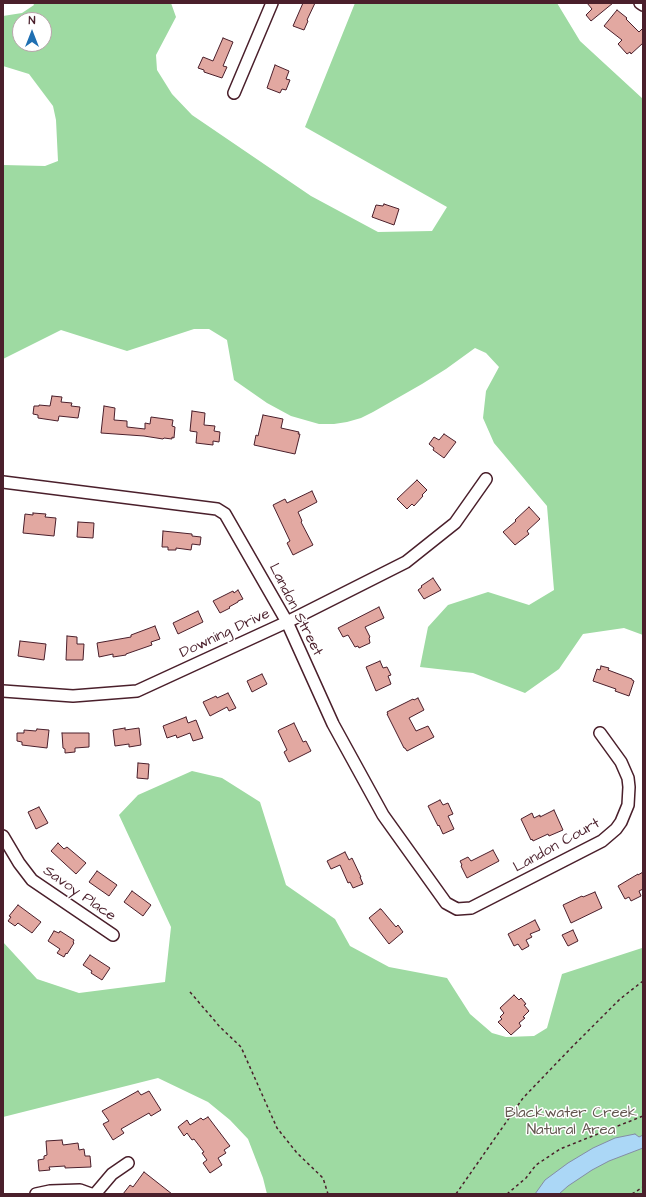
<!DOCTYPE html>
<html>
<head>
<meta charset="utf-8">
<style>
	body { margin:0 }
	#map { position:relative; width:646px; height:1197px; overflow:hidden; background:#fff; font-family:"Architects Daughter",sans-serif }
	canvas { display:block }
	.frame { position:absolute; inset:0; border:4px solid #4a1f2b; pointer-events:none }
	.north { position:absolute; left:12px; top:12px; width:40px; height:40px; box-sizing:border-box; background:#fff; border:1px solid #b7a5aa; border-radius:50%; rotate:0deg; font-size:11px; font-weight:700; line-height:16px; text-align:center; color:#4a1f2b }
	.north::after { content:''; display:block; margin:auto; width:14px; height:18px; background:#1f6fb2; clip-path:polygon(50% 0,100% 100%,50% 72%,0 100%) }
</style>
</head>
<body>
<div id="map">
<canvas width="646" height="1197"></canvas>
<div class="frame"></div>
<div class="north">N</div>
</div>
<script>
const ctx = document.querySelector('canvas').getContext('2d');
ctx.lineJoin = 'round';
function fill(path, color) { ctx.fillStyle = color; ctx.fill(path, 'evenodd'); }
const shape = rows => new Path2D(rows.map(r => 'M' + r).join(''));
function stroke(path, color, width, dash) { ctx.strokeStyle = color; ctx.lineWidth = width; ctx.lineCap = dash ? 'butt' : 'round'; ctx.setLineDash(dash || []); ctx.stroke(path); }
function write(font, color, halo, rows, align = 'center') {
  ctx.font = font + ' "Architects Daughter",sans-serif'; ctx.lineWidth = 3; ctx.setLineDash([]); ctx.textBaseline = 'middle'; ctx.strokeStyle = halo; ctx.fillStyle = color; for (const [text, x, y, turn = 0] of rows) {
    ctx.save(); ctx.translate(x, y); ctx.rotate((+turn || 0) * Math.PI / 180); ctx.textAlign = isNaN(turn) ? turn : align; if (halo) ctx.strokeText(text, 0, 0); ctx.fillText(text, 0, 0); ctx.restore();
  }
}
fill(shape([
	[33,3,171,3,176,17,156,55,157,70,172,94,192,115,311,196,378,232,432,231,447,207,305,127,355,3,557,3,580,41,643,99,643,635,624,628,583,634,559,669,525,693,473,673,420,667,428,627,448,605,488,592,529,605,554,590,547,506,494,443,483,418,486,391,499,367,486,353,475,348,446,369,422,384,373,412,361,418,347,422,334,424,319,424,291,416,267,403,234,380,227,340,209,329,194,329,127,351,61,330,3,359,3,165,45,166,58,161,56,120,53,106,29,74,3,66,3,16,22,13,34,5],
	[20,20,44,20,44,44,20,44],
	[192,771,222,778,260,802,286,885,335,919,350,946,389,967,447,978,470,1014,492,1033,506,1037,534,1036,547,1028,562,974,642,948,643,947,643,1194,267,1194,263,1178,248,1139,230,1120,208,1102,158,1078,3,1117,3,942,37,979,79,993,165,982,171,927,119,815,138,795]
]), '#9edaa2');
const water = shape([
	[635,1134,639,1137,643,1135,643,1148,609,1161,592,1170,568,1186,559,1194,535,1194,545,1180,568,1163,593,1148,615,1138,635,1134]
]);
fill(water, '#abd7f6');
stroke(water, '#848da5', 1);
const building = shape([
	[303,3,315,3,307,20,308,21,304,30,293,26,303,3],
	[587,3,613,3,591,21,586,15,592,9,587,3],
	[617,10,627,18,626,19,639,32,643,28,643,43,631,54,630,52,627,54,618,44,622,40,604,26,617,10],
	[223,38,233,42,223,66,227,67,222,78,204,72,204,70,198,68,203,57,213,61,223,38],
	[275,65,289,71,286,79,290,80,286,90,282,89,280,93,267,88,275,65],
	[384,204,399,209,394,225,372,217,376,205,383,206,384,204],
	[52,396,62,397,61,402,72,403,71,406,80,407,78,418,59,416,58,421,38,418,38,415,33,414,34,406,39,406,39,405,50,406,52,396],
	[104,406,115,408,114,420,127,421,127,427,145,429,145,423,150,424,151,417,173,420,172,426,175,427,174,438,172,437,172,439,164,438,163,439,144,436,101,433,104,406],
	[192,411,205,413,204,425,215,426,214,431,220,432,219,442,213,441,213,445,196,443,197,432,190,431,192,411],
	[263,415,283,419,281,428,299,432,298,434,300,434,295,454,254,445,256,435,258,436,263,415],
	[444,434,456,442,444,458,433,450,434,448,429,444,434,437,439,440,444,434],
	[417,480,427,490,422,495,423,496,414,506,412,504,407,509,397,499,417,480],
	[312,491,317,502,298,512,302,521,301,522,313,545,293,555,287,543,290,541,273,505,285,499,287,503,312,491],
	[529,507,540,519,527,531,529,534,515,545,503,532,516,521,515,520,529,507],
	[33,513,46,514,45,517,56,518,54,536,23,533,25,514,33,515,33,513],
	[78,522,94,523,93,538,77,537,78,522],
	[163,531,192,534,192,536,201,537,200,545,192,544,191,550,176,548,176,550,168,550,168,547,162,547,163,531],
	[433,578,441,590,424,599,418,590,422,587,421,586,433,578],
	[238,590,243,599,238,601,238,602,229,607,230,608,220,613,213,601,233,591,234,593,238,590],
	[379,607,384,618,365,627,370,637,369,638,370,643,359,648,358,646,355,647,348,635,343,637,338,628,379,607],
	[198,611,203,622,178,634,173,623,198,611],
	[155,626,160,639,151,642,152,645,126,654,126,655,113,657,113,654,99,657,97,643,131,637,131,635,155,626],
	[67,636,77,637,77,644,84,644,83,660,66,660,67,636],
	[20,641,46,644,44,660,18,656,20,641],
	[380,661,383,668,387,667,391,675,388,676,391,684,376,691,366,667,380,661],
	[601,666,609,668,608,670,632,679,632,680,634,681,629,696,615,691,616,689,593,681,597,669,600,670,601,666],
	[262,674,267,684,252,692,247,681,262,674],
	[228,693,236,708,229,711,227,707,210,716,203,702,214,697,216,696,217,698,228,693],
	[418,698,424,710,409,718,416,731,428,726,434,737,407,751,405,748,404,748,387,714,388,714,387,712,413,699,414,700,418,698],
	[186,717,188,723,196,720,203,738,193,741,190,733,177,738,176,735,167,738,163,726,186,717],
	[294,723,303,742,306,741,311,751,289,762,284,752,287,750,278,731,279,730,294,723],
	[125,728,125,730,139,728,141,745,129,747,129,744,115,746,113,730,125,728],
	[37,729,49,730,47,748,22,745,22,742,17,741,17,733,24,733,24,730,36,731,37,729],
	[62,733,89,733,89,747,75,748,75,752,65,753,65,749,63,748,62,733],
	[138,763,149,764,148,779,137,778,138,763],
	[440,800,443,805,448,803,453,814,448,816,454,829,443,834,439,825,438,826,428,806,440,800],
	[39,807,48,823,36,829,28,812,39,807],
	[554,810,563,830,549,836,548,834,533,841,532,839,531,840,521,819,532,813,534,818,540,815,540,817,554,810],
	[58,843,64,849,67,847,86,863,76,874,51,851,58,843],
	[493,850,499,861,467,878,461,866,462,865,460,861,468,857,471,861,493,850],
	[345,852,349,860,352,858,361,877,360,877,363,884,353,888,350,882,348,883,340,865,331,869,327,861,345,852],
	[97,871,117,885,109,896,89,882,97,871],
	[643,872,643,889,639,891,641,896,631,901,629,897,625,899,618,886,638,874,638,875,643,872],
	[132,891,151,905,143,916,124,902,132,891],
	[595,892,602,908,571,923,563,905,582,896,583,897,595,892],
	[18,905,41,922,32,933,18,923,15,926,8,921,11,917,9,916,18,905],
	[380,909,381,909,396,927,398,925,403,932,389,944,369,918,380,909],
	[535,920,540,930,530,934,532,937,526,940,529,946,522,950,518,944,514,946,508,934,535,920],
	[573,930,578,941,568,946,562,935,573,930],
	[54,931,59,933,60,931,74,940,73,942,74,943,67,954,66,953,64,957,57,953,60,949,48,941,54,931],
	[90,955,110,968,102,980,91,973,92,971,83,965,90,955],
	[514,995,519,1000,521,998,526,1004,524,1005,529,1011,523,1017,525,1018,519,1023,521,1026,511,1035,498,1022,502,1019,500,1017,504,1013,500,1008,514,995],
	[138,1091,141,1095,149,1091,161,1110,151,1116,149,1113,121,1129,124,1133,113,1140,103,1124,109,1121,102,1111,138,1091],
	[208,1117,230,1146,224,1150,226,1153,218,1158,222,1165,210,1173,203,1163,207,1160,202,1153,204,1152,194,1139,192,1140,187,1133,184,1136,178,1127,187,1120,190,1125,201,1118,203,1120,208,1117],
	[62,1140,63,1145,78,1143,79,1150,84,1149,85,1156,90,1156,91,1167,65,1168,65,1166,49,1167,50,1170,39,1171,38,1160,44,1159,44,1156,47,1155,46,1141,62,1140],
	[144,1172,172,1194,123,1194,130,1185,133,1187,144,1172]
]);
fill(building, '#e2a8a1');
stroke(building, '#4a1f2b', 1);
const street = shape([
	[640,3,643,5],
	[234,93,272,3],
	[3,482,217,509,225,514,287,622,333,724,383,815,446,903,457,909,471,908,602,841,616,829,621,822,628,805,629,787,628,778,621,762,600,733],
	[3,691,73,696,137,691,287,622,406,562,455,523,486,479],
	[3,836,19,863,32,880,113,935],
	[36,1194,50,1191,80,1190,91,1194],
	[95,1194,112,1174,128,1163]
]);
stroke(street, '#4a1f2b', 14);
stroke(shape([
	[190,992,220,1027,241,1047,277,1128,297,1153,323,1178,328,1194],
	[456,1194,523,1098,572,1047,620,999,643,981],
	[507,1194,526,1178,536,1165,560,1149,643,1116],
	[632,1194,643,1187]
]), '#4a1f2b', 1.5, [3, 3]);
stroke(street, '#fff', 11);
write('15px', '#4a1f2b', '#fff', [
	["Landon Street",295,610,63],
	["Downing Drive",225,634,-25],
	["Landon Court",557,846,-29],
	["Savoy Place",79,894,35]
]);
write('15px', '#63574f', '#fff', [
	["Blackwater Creek",571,1114],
	["Natural Area",571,1131]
]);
</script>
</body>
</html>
